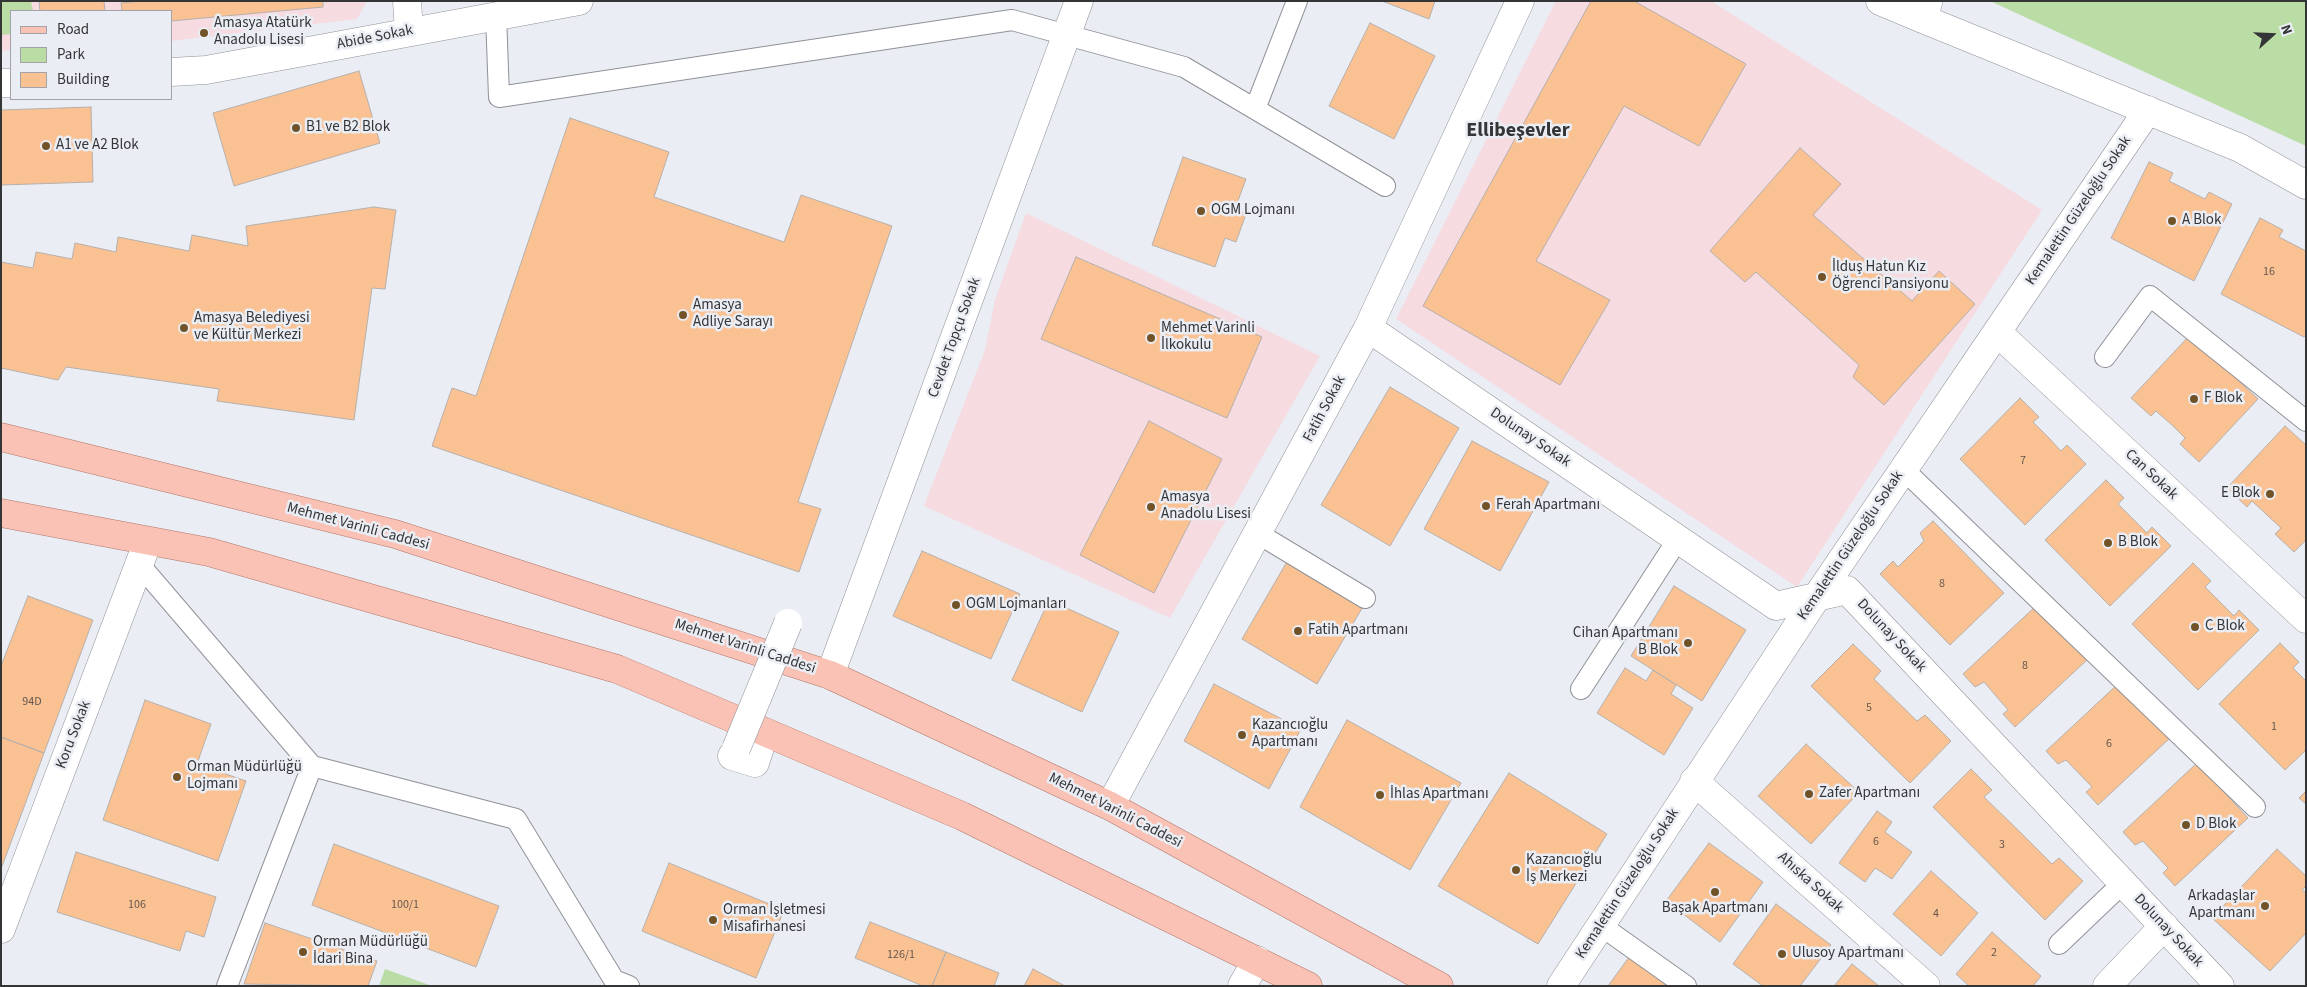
<!DOCTYPE html>
<html>
<head>
<meta charset="utf-8">
<style>
	body { margin:0 }
	#map { position:relative; width:2307px; height:987px; overflow:hidden; background:#eaedf3; font-family:"Source Sans 3",sans-serif }
	canvas { display:block }
	.frame { position:absolute; inset:0; border:2px solid #343537; pointer-events:none }
	.legend { position:absolute; left:10px; top:10px; width:162px; height:90px; box-sizing:border-box; background:#eaedf3; border:1px solid #a1a3a8; margin:0; padding:6px 9px; list-style:none; font-size:15px; color:#343537 }
	.legend li { display:flex; align-items:center; gap:10px; height:25px }
	.legend b { width:25px; border:1px solid #a1a3a8 }
	.north { position:absolute; left:2247px; top:10px; width:50px; height:50px; -webkit-text-stroke:4px #eaedf3; paint-order:stroke; rotate:70deg; font-size:14px; font-weight:700; line-height:20px; text-align:center; color:#343537 }
	.north::after { content:''; display:block; margin:auto; width:18px; height:22px; background:#343537; clip-path:polygon(50% 0,100% 100%,50% 72%,0 100%) }
</style>
</head>
<body>
<div id="map">
<canvas width="2307" height="987"></canvas>
<div class="frame"></div>
<ul class="legend">
<li><b style="height:6px;background:#f9c2b5"></b>Road</li>
<li><b style="height:14px;background:#b9dda5"></b>Park</li>
<li><b style="height:14px;background:#fac193"></b>Building</li>
</ul>
<div class="north">N</div>
</div>
<script>
const ctx = document.querySelector('canvas').getContext('2d');
ctx.lineJoin = 'round';
function fill(path, color) { ctx.fillStyle = color; ctx.fill(path, 'evenodd'); }
const shape = rows => new Path2D(rows.map(r => 'M' + r).join(''));
function stroke(path, color, width, dash) { ctx.strokeStyle = color; ctx.lineWidth = width; ctx.lineCap = dash ? 'butt' : 'round'; ctx.setLineDash(dash || []); ctx.stroke(path); }
function write(font, color, halo, rows, align = 'center') {
  ctx.font = font + ' "Source Sans 3",sans-serif'; ctx.lineWidth = 5; ctx.setLineDash([]); ctx.textBaseline = 'middle'; ctx.strokeStyle = halo; ctx.fillStyle = color; for (const [text, x, y, turn = 0] of rows) {
    ctx.save(); ctx.translate(x, y); ctx.rotate((+turn || 0) * Math.PI / 180); ctx.textAlign = isNaN(turn) ? turn : align; if (halo) ctx.strokeText(text, 0, 0); ctx.fillText(text, 0, 0); ctx.restore();
  }
}
fill(shape([
	[1,1,367,1,357,19,171,41,171,11,11,11,11,50,1,51],
	[1556,1,1711,1,2042,210,1797,587,1396,319],
	[1026,213,1320,356,1170,618,924,506,985,350,995,300]
]), '#f6dbe1');
fill(shape([
	[1,1,31,1,33,11,11,11,11,34,1,35],
	[1990,1,2306,1,2306,146],
	[385,969,432,986,379,986]
]), '#b9dda5');
const building = shape([
	[39,1,104,1,105,11,40,11,39,1],
	[141,1,323,1,323,7,171,21,171,11,122,11,121,3,141,1],
	[1382,1,1435,1,1429,19,1382,1],
	[1591,1,1634,1,1746,64,1699,146,1624,106,1536,261,1610,300,1560,385,1423,306,1591,1],
	[1370,23,1435,56,1394,139,1329,106,1370,23],
	[359,71,380,143,234,186,213,113,359,71],
	[91,107,93,182,1,185,1,110,91,107],
	[570,118,669,152,654,197,784,242,801,195,892,226,798,502,821,509,799,572,432,446,452,388,476,396,570,118],
	[1800,148,1841,184,1813,215,1912,301,1939,271,1975,304,1884,405,1853,377,1859,365,1756,272,1745,282,1710,251,1800,148],
	[1183,157,1246,179,1235,209,1246,214,1236,242,1225,238,1215,267,1152,245,1183,157],
	[2149,162,2173,173,2169,181,2205,199,2209,192,2232,204,2194,281,2111,238,2149,162],
	[374,207,396,210,385,289,372,288,354,420,217,401,219,389,66,367,58,380,1,368,1,262,33,268,36,252,72,259,75,243,116,252,118,237,189,251,192,235,248,246,246,226,374,207],
	[2260,218,2283,230,2279,237,2306,251,2306,334,2304,337,2221,294,2260,218],
	[1076,257,1262,337,1227,418,1041,339,1076,257],
	[2190,335,2258,399,2199,462,2180,444,2185,438,2172,425,2156,411,2151,416,2131,398,2190,335],
	[1390,387,1459,428,1390,546,1321,505,1390,387],
	[2020,398,2039,417,2033,422,2048,437,2061,451,2067,445,2086,464,2025,525,1960,459,2020,398],
	[1149,421,1222,459,1154,593,1080,555,1149,421],
	[2285,426,2306,445,2306,540,2294,552,2275,534,2281,528,2252,501,2247,507,2227,488,2285,426],
	[1472,441,1549,482,1500,571,1424,529,1472,441],
	[2106,480,2124,498,2118,504,2147,533,2152,527,2171,546,2110,606,2045,540,2106,480],
	[1933,521,2004,593,1950,645,1880,574,1893,561,1898,567,1924,541,1920,533,1933,521],
	[922,551,1020,594,991,659,893,616,922,551],
	[1288,560,1364,605,1317,684,1242,639,1288,560],
	[2193,563,2211,581,2205,587,2234,616,2239,610,2259,630,2198,690,2132,624,2193,563],
	[1674,586,1746,630,1702,701,1631,656,1674,586],
	[28,596,93,620,44,753,1,737,1,666,28,596],
	[1049,600,1119,632,1082,712,1012,680,1049,600],
	[2037,605,2088,659,2015,727,2003,714,2008,710,1984,682,1975,687,1963,674,2037,605],
	[2280,643,2299,662,2293,668,2306,681,2306,750,2285,770,2219,704,2280,643],
	[1853,644,1881,671,1874,679,1917,721,1925,715,1951,741,1910,783,1811,686,1853,644],
	[1625,668,1646,681,1653,670,1676,685,1671,694,1693,708,1664,755,1597,713,1625,668],
	[2120,682,2171,737,2098,805,2086,792,2092,787,2066,760,2058,764,2046,751,2120,682],
	[1214,684,1301,729,1269,789,1184,741,1214,684],
	[145,700,211,724,197,764,246,781,218,861,103,820,145,700],
	[1347,720,1461,783,1410,870,1300,807,1347,720],
	[1,737,44,753,1,869,1,737],
	[1806,744,1859,792,1811,844,1758,796,1806,744],
	[2197,763,2248,818,2175,886,2163,873,2168,868,2143,841,2135,845,2123,832,2197,763],
	[1971,769,1992,790,1984,797,2021,833,2052,864,2059,858,2083,881,2045,920,1933,807,1971,769],
	[1509,773,1607,834,1538,944,1438,886,1509,773],
	[2306,791,2306,804,2299,798,2306,791],
	[1877,811,1892,822,1885,832,1912,852,1892,879,1875,868,1865,882,1839,863,1877,811],
	[1709,843,1763,882,1720,942,1666,901,1709,843],
	[334,844,499,906,476,967,312,905,334,844],
	[2277,849,2306,876,2306,886,2302,890,2306,893,2306,933,2270,971,2212,918,2277,849],
	[76,852,216,897,204,937,186,931,180,951,57,912,76,852],
	[669,863,784,910,756,978,642,931,669,863],
	[1931,871,1978,913,1941,956,1893,914,1931,871],
	[1776,904,1831,945,1800,986,1763,986,1733,964,1776,904],
	[870,922,946,952,932,986,923,986,855,958,870,922],
	[265,923,377,961,368,986,244,984,265,923],
	[1992,932,2041,976,2033,986,1969,986,1956,974,1992,932],
	[946,952,999,973,994,986,932,986,946,952],
	[1632,953,1676,986,1608,986,1632,953],
	[1852,964,1879,986,1834,986,1852,964],
	[1033,969,1065,986,1024,986,1033,969]
]);
fill(building, '#fac193');
stroke(building, '#b6b0ac', 1);
const lane = shape([
	[496,15,499,97,1012,20,1184,67,1385,186],
	[1255,109,1297,1],
	[2105,357,2150,296,2306,421],
	[1903,469,2255,807],
	[1257,533,1365,598],
	[139,564,312,766,516,819,614,980,629,986],
	[1581,689,1678,539],
	[1600,925,1686,986],
	[2059,944,2123,883],
	[227,986,312,766]
]);
const street = shape([
	[407,1,409,31],
	[1880,1,1923,19,1928,3],
	[1923,19,2240,148,2306,185],
	[171,72,206,70,579,1],
	[1,83,11,83],
	[1368,328,1776,606,1847,590,2220,986],
	[1997,332,2306,619],
	[830,675,1079,1],
	[732,756,755,763,765,732],
	[1694,781,1926,986],
	[1110,806,1368,328,1520,1],
	[1,929,148,541],
	[1242,986,1257,960],
	[1561,986,1816,598,2148,110],
	[2107,986,2164,926]
]);
const primary = shape([
	[1,437,395,534,830,675,1110,806,1439,986],
	[1,513,209,552,617,669,962,816,1308,986]
]);
stroke(lane, '#909298', 22);
stroke(street, '#909298', 29);
stroke(primary, '#b17669', 29);
stroke(lane, '#fff', 20);
stroke(street, '#fff', 28);
stroke(primary, '#f9c2b5', 28);
const streetBridge = shape([
	[736,749,788,623]
]);
stroke(streetBridge, '#909298', 29, []);
stroke(streetBridge, '#fff', 28);
for (const [x, y, r, color] of [
	[204,33,5,"#725328"],
	[296,128,5,"#725328"],
	[46,146,5,"#725328"],
	[1201,211,5,"#725328"],
	[2172,221,5,"#725328"],
	[1822,277,5,"#725328"],
	[683,315,5,"#725328"],
	[184,328,5,"#725328"],
	[1151,338,5,"#725328"],
	[2194,399,5,"#725328"],
	[2270,494,5,"#725328"],
	[1486,506,5,"#725328"],
	[1151,507,5,"#725328"],
	[2108,543,5,"#725328"],
	[956,605,5,"#725328"],
	[2195,627,5,"#725328"],
	[1298,631,5,"#725328"],
	[1688,643,5,"#725328"],
	[1242,735,5,"#725328"],
	[177,777,5,"#725328"],
	[1809,794,5,"#725328"],
	[1380,795,5,"#725328"],
	[2186,825,5,"#725328"],
	[1516,870,5,"#725328"],
	[1715,892,5,"#725328"],
	[2265,906,5,"#725328"],
	[713,920,5,"#725328"],
	[303,952,5,"#725328"],
	[1782,954,5,"#725328"]
]) { const dot = new Path2D(); dot.arc(x, y, r, 0, 2 * Math.PI); ctx.fillStyle = color; ctx.fill(dot); stroke(dot, '#eaedf3', 2); }
write('12px', '#66584e', null, [
	["16",2269,272],
	["7",2023,461],
	["8",1942,584],
	["8",2025,666],
	["94D",32,702],
	["5",1869,708],
	["1",2274,727],
	["6",2109,744],
	["6",1876,842],
	["3",2002,845],
	["106",137,905],
	["100/1",405,905],
	["4",1936,914],
	["2",1994,953],
	["126/1",901,955]
]);
write('15px', '#343537', '#eaedf3', [
	["Amasya Atatürk",214,24],
	["Anadolu Lisesi",214,41],
	["B1 ve B2 Blok",306,128],
	["A1 ve A2 Blok",56,146],
	["OGM Lojmanı",1211,211],
	["A Blok",2182,221],
	["İlduş Hatun Kız",1832,268],
	["Öğrenci Pansiyonu",1832,285],
	["Amasya",693,306],
	["Adliye Sarayı",693,323],
	["Amasya Belediyesi",194,319],
	["ve Kültür Merkezi",194,336],
	["Mehmet Varinli",1161,329],
	["İlkokulu",1161,346],
	["F Blok",2204,399],
	["E Blok",2260,494,"right"],
	["Amasya",1161,498],
	["Anadolu Lisesi",1161,515],
	["Ferah Apartmanı",1496,506],
	["B Blok",2118,543],
	["OGM Lojmanları",966,605],
	["C Blok",2205,627],
	["Fatih Apartmanı",1308,631],
	["Cihan Apartmanı",1678,634,"right"],
	["B Blok",1678,651,"right"],
	["Kazancıoğlu",1252,726],
	["Apartmanı",1252,743],
	["Orman Müdürlüğü",187,768],
	["Lojmanı",187,785],
	["Zafer Apartmanı",1819,794],
	["İhlas Apartmanı",1390,795],
	["D Blok",2196,825],
	["Kazancıoğlu",1526,861],
	["İş Merkezi",1526,878],
	["Arkadaşlar",2255,897,"right"],
	["Apartmanı",2255,914,"right"],
	["Başak Apartmanı",1715,909,"center"],
	["Orman İşletmesi",723,911],
	["Misafirhanesi",723,928],
	["Orman Müdürlüğü",313,943],
	["İdari Bina",313,960],
	["Ulusoy Apartmanı",1792,954]
], 'left');
write('15px', '#343537', '#eaedf3', [
	["Abide Sokak",375,38,-11],
	["Kemalettin Güzeloğlu Sokak",2079,211,-56],
	["Cevdet Topçu Sokak",955,338,-70],
	["Fatih Sokak",1325,409,-62],
	["Dolunay Sokak",1530,438,34],
	["Can Sokak",2151,475,43],
	["Mehmet Varinli Caddesi",358,527,15],
	["Kemalettin Güzeloğlu Sokak",1851,546,-56],
	["Dolunay Sokak",1891,636,47],
	["Mehmet Varinli Caddesi",745,647,18],
	["Koru Sokak",74,735,-69],
	["Mehmet Varinli Caddesi",1115,811,27],
	["Ahıska Sokak",1810,883,42],
	["Kemalettin Güzeloğlu Sokak",1628,884,-57],
	["Dolunay Sokak",2168,931,47]
]);
write('bold 20px', '#343537', '#eaedf3', [
	["Ellibeşevler",1518,132]
]);
</script>
</body>
</html>
